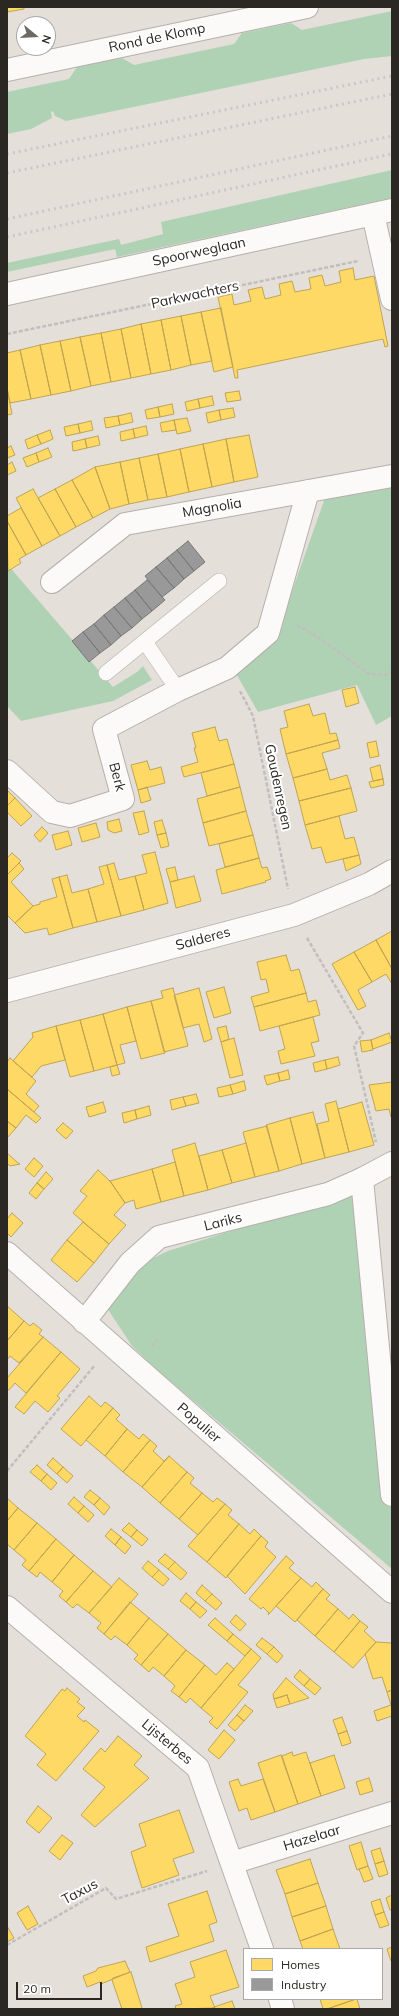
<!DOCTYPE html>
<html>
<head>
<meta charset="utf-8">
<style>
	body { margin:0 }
	#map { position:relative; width:399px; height:2016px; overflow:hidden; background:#e4dfd9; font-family:Mulish,sans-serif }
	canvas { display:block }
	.frame { position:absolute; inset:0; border:8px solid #2b2824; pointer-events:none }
	.legend { position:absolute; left:243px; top:1948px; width:140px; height:52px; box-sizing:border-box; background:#fff; border:1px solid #aaa9a7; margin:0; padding:5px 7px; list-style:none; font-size:12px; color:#2b2824 }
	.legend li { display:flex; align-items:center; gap:8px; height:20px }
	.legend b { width:20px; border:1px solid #aaa9a7 }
	.north { position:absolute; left:16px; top:16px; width:40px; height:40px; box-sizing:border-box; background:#fff; border:1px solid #aaa9a7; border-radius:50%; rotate:108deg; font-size:11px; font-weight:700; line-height:16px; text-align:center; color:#2b2824 }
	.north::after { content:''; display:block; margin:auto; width:14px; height:18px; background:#6c6863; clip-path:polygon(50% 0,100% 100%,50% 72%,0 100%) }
	.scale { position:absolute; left:16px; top:1982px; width:86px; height:18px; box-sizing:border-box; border:2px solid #2b2824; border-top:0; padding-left:5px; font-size:12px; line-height:14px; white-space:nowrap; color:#2b2824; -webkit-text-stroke:3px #fff; paint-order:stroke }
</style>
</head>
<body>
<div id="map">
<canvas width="399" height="2016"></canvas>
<div class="frame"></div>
<ul class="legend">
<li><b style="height:11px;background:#ffd966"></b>Homes</li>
<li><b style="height:11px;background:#999"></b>Industry</li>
</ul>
<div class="north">N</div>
<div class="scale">20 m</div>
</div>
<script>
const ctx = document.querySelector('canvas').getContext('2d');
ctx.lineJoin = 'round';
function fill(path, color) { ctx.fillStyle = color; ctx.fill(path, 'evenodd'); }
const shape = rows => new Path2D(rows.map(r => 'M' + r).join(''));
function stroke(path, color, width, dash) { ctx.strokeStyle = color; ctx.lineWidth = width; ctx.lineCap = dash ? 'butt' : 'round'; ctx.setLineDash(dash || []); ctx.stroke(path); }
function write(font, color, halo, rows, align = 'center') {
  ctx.font = font + ' Mulish,sans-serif'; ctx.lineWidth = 4; ctx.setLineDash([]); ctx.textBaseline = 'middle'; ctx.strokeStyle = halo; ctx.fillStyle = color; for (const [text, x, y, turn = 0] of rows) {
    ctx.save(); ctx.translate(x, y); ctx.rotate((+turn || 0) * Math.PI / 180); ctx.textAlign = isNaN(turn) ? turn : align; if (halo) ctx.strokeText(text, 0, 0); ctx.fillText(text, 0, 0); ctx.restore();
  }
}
fill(shape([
	[392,11,392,56,364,59,66,121,55,116,53,111,51,112,52,118,31,129,7,134,7,92,69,79,77,67,122,58,134,65,234,44,242,33,291,23,302,30],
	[392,170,392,198,117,257,115,249,7,272,7,263,119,239,121,245,163,234,161,222],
	[392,482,392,716,376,725,357,685,258,712,234,670,284,614,325,498],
	[7,564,113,687,137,672,143,666,152,680,113,701,21,721,7,706],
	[349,1196,358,1197,386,1487,392,1508,392,1569,156,1369,132,1346,107,1308,145,1262,168,1251,234,1230]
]), '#b0d2b4');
const homes = shape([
	[7,7,24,7,24,9,7,12,7,7],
	[353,268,355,280,374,276,388,346,385,347,383,339,237,370,238,378,235,378,218,297,232,294,234,305,251,301,248,290,262,287,265,299,281,295,279,284,292,281,295,292,311,289,309,278,322,275,325,286,341,282,339,271,353,268],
	[221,308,233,367,214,372,201,312,221,308],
	[201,312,212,361,191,365,181,316,201,312],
	[181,316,191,365,171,370,161,320,181,316],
	[161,320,171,370,151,374,141,324,161,320],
	[141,324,151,374,131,378,121,329,141,324],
	[121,329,131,378,111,382,101,333,121,329],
	[101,333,111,382,91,386,80,337,101,333],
	[80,337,91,386,71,391,60,341,80,337],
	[60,341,71,391,51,395,40,345,60,341],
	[40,345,51,395,31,399,20,350,40,345],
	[20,350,31,399,10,403,7,388,7,353,20,350],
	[7,388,12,414,7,415,7,388],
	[239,391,241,400,227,402,225,393,239,391],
	[212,396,214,405,200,408,198,399,212,396],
	[198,399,200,408,187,411,185,402,198,399],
	[172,404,174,414,160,417,158,407,172,404],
	[158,407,160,417,147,419,145,410,158,407],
	[233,408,235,417,221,420,219,410,233,408],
	[219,410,221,420,208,423,206,413,219,410],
	[131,413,133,422,120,425,118,416,131,413],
	[118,416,120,425,106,428,104,418,118,416],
	[187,418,191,431,177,434,174,420,187,418],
	[174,420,176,430,162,432,160,423,174,420],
	[91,421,93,430,80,433,78,424,91,421],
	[78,424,80,433,66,436,64,427,78,424],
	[146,426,148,435,135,438,133,429,146,426],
	[133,429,135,438,121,441,120,432,133,429],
	[50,430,53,439,41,444,37,435,50,430],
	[37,435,41,444,28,449,25,440,37,435],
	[249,435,258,477,234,482,226,439,249,435],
	[98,436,100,445,87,448,85,439,98,436],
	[85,439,87,448,73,451,72,442,85,439],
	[226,439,234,482,212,487,203,444,226,439],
	[203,444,212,487,189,492,180,449,203,444],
	[11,446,15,455,7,458,7,448,11,446],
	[48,448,52,457,39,462,36,453,48,448],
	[180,449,189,492,167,497,158,454,180,449],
	[36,453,39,462,27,467,23,458,36,453],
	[158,454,167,497,148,500,139,458,158,454],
	[139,458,148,500,129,504,120,462,139,458],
	[12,462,16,471,7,475,7,465,12,462],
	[120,462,129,504,110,509,95,467,120,462],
	[95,467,110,509,93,518,72,480,95,467],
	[72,480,93,518,76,527,55,489,72,480],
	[33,489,60,536,42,546,16,498,33,489],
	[55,489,76,527,60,536,38,498,55,489],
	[21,508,42,546,26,555,7,521,7,516,21,508],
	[7,521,26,555,19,559,21,563,8,571,7,521],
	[355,687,359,703,346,707,342,690,355,687],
	[309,704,313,716,325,713,330,734,336,733,338,740,286,754,280,729,288,727,284,711,309,704],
	[215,727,219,741,227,739,234,764,184,777,181,767,198,762,194,748,196,748,192,733,215,727],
	[338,740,340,748,322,753,327,769,293,778,286,754,338,740],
	[376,741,379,756,370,758,367,743,376,741],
	[147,761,150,770,161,767,165,783,138,790,131,765,147,761],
	[234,764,240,787,207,796,201,773,234,764],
	[380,765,383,779,373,781,370,768,380,765],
	[327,769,330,780,347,775,351,788,299,801,293,778,327,769],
	[383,779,384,785,371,788,369,782,383,779],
	[147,787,151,800,141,803,138,790,147,787],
	[240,787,246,811,203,823,197,799,240,787],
	[351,788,357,811,305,825,299,801,351,788],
	[7,790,15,798,7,806,7,790],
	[15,798,32,816,21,826,7,812,7,806,15,798],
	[144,811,149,832,139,835,133,813,144,811],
	[246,811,253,835,209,846,203,823,246,811],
	[339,816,345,839,354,837,359,855,326,863,321,847,312,849,305,825,339,816],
	[119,819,122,831,114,833,108,830,107,822,119,819],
	[162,820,166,833,157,835,154,822,162,820],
	[96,823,100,837,82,842,78,828,96,823],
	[42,827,48,833,40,842,34,835,42,827],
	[68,831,72,845,56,850,52,835,68,831],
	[166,833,169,846,161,848,157,835,166,833],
	[253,835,259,858,225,867,219,844,253,835],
	[155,852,168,903,144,910,135,876,147,873,142,855,155,852],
	[12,853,21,861,7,875,7,858,12,853],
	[359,855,361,864,346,871,343,859,359,855],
	[259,858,262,868,267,867,271,879,265,881,266,882,222,894,216,870,259,858],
	[19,863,24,869,11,882,33,906,15,923,7,915,7,875,19,863],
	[114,863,119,880,135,876,144,910,121,916,107,865,114,863],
	[107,865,121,916,97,922,88,889,104,884,99,867,107,865],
	[175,867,178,880,170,882,166,869,175,867],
	[67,875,72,893,88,889,97,922,73,928,59,877,67,875],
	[194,876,201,901,176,908,170,882,194,876],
	[59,877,73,928,49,935,47,928,25,933,15,923,33,906,40,904,40,902,57,897,52,879,59,877],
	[392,931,392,969,376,940,392,931],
	[376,940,392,969,392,984,386,974,372,982,354,952,376,940],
	[354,952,372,982,358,990,366,1006,358,1010,332,964,354,952],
	[286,955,291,971,299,969,306,993,254,1007,251,997,269,992,266,979,261,980,257,962,286,955],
	[224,987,231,1013,214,1018,206,992,224,987],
	[173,988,188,1046,164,1052,151,1001,163,998,161,991,173,988],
	[199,988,212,1039,204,1042,199,1024,183,1028,174,995,199,988],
	[306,993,308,1002,316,1000,320,1015,260,1031,254,1007,306,993],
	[151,1001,165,1053,141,1059,127,1007,151,1001],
	[127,1007,136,1041,120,1045,125,1063,117,1065,103,1014,127,1007],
	[103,1014,117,1065,94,1071,80,1020,103,1014],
	[313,1017,319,1041,311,1043,315,1056,281,1064,278,1051,285,1049,279,1026,313,1017],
	[80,1020,94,1071,70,1077,56,1026,80,1020],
	[56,1026,65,1060,41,1066,32,1077,13,1061,33,1037,32,1033,56,1026],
	[226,1026,229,1039,221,1042,217,1028,226,1026],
	[389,1033,392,1042,373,1049,371,1040,389,1033],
	[234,1038,243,1075,230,1078,221,1042,234,1038],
	[371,1040,373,1050,362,1052,360,1041,371,1040],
	[338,1057,340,1065,327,1069,325,1060,338,1057],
	[10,1058,36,1081,26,1094,39,1106,34,1112,7,1089,7,1062,10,1058],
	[325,1060,327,1069,315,1072,313,1063,325,1060],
	[117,1065,120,1074,112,1076,110,1067,117,1065],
	[288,1070,290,1079,280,1081,278,1073,288,1070],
	[278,1073,280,1081,267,1085,264,1076,278,1073],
	[244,1081,246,1090,233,1094,230,1085,244,1081],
	[392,1082,392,1117,391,1117,389,1109,376,1111,369,1085,392,1082],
	[230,1085,233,1094,219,1097,217,1088,230,1085],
	[7,1089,41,1118,36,1123,26,1115,16,1128,7,1121,7,1089],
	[196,1094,199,1103,186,1106,183,1097,196,1094],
	[183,1097,186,1106,172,1110,170,1100,183,1097],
	[336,1101,349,1152,325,1158,317,1124,329,1121,325,1104,336,1101],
	[103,1102,106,1112,89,1117,86,1107,103,1102],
	[362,1102,374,1145,349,1152,338,1109,362,1102],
	[149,1106,151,1115,137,1119,135,1110,149,1106],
	[135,1110,137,1119,124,1123,122,1113,135,1110],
	[313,1112,325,1158,302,1164,290,1118,313,1112],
	[290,1118,302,1164,279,1171,266,1125,290,1118],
	[7,1121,16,1128,7,1138,7,1121],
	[63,1123,73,1131,66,1139,56,1130,63,1123],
	[267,1126,279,1171,255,1177,243,1132,267,1126],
	[195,1143,208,1190,184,1196,172,1150,195,1143],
	[246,1143,255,1177,232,1183,222,1150,246,1143],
	[222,1150,232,1183,208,1190,199,1156,222,1150],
	[7,1153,18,1163,20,1164,10,1166,7,1163,7,1153],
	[34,1158,43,1166,34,1177,25,1169,34,1158],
	[175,1162,184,1196,161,1202,152,1169,175,1162],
	[152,1169,161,1202,136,1209,134,1200,125,1203,110,1181,152,1169],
	[98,1170,110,1181,125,1203,114,1215,126,1225,109,1244,73,1213,87,1196,80,1191,98,1170],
	[46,1172,53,1179,44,1189,37,1183,46,1172],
	[37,1183,44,1189,36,1199,29,1193,37,1183],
	[12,1213,23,1223,11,1237,7,1233,7,1219,12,1213],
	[83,1222,109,1244,94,1263,67,1240,83,1222],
	[67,1240,94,1263,77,1282,51,1260,67,1240],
	[7,1306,24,1321,7,1341,7,1306],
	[24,1321,30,1326,33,1323,42,1330,39,1334,43,1337,19,1363,10,1356,7,1360,7,1341,24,1321],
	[43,1337,61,1352,26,1393,15,1383,9,1390,7,1389,7,1378,43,1337],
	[61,1352,80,1369,57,1396,60,1398,48,1412,35,1401,24,1414,15,1407,61,1352],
	[89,1396,101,1407,105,1402,113,1408,81,1446,61,1429,89,1396],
	[113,1408,120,1415,116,1419,127,1429,105,1456,86,1440,113,1408],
	[127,1429,139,1439,143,1434,150,1440,123,1472,105,1456,127,1429],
	[150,1440,157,1446,153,1451,164,1461,169,1456,142,1487,123,1472,150,1440],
	[169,1456,187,1472,160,1503,142,1487,169,1456],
	[53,1458,63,1467,57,1474,47,1465,53,1458],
	[37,1465,47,1474,41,1481,30,1472,37,1465],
	[63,1467,73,1476,67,1483,57,1474,63,1467],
	[187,1472,194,1478,190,1483,202,1493,179,1519,160,1503,187,1472],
	[47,1474,57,1483,51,1490,41,1481,47,1474],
	[90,1490,100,1498,94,1505,84,1497,90,1490],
	[202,1493,213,1502,217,1498,225,1504,198,1535,179,1519,202,1493],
	[74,1497,84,1506,78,1513,68,1504,74,1497],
	[7,1498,18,1508,7,1521,7,1498],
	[100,1498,110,1507,104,1515,94,1505,100,1498],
	[225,1504,232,1510,228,1515,239,1524,207,1562,188,1546,225,1504],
	[84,1506,94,1515,88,1522,78,1513,84,1506],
	[18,1508,37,1523,14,1550,7,1544,7,1521,18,1508],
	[37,1523,56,1539,29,1571,22,1565,26,1560,14,1550,37,1523],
	[129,1523,137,1530,131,1537,122,1530,129,1523],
	[239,1524,250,1534,254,1529,261,1536,226,1578,207,1562,239,1524],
	[111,1529,121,1537,115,1545,105,1536,111,1529],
	[137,1530,148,1539,142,1546,131,1537,137,1530],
	[261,1536,268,1542,265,1547,276,1557,245,1594,227,1576,261,1536],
	[121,1537,131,1546,125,1554,115,1545,121,1537],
	[56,1539,74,1555,52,1582,40,1572,37,1577,29,1571,56,1539],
	[165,1554,175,1562,168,1569,158,1561,165,1554],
	[74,1555,93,1571,66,1602,59,1596,63,1591,52,1582,74,1555],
	[286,1556,294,1563,289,1568,301,1578,268,1615,269,1613,263,1607,261,1609,249,1599,286,1556],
	[148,1561,159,1570,152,1577,142,1568,148,1561],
	[175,1562,187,1573,181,1580,168,1569,175,1562],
	[159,1570,169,1579,163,1586,152,1577,159,1570],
	[93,1571,112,1587,89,1613,77,1604,73,1608,66,1602,93,1571],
	[119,1578,138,1594,104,1634,97,1628,101,1623,89,1613,119,1578],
	[301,1578,312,1587,316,1582,323,1589,295,1622,276,1606,301,1578],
	[202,1585,212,1594,205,1601,196,1593,202,1585],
	[323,1589,330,1595,326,1599,338,1609,315,1636,297,1620,323,1589],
	[186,1593,196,1602,190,1609,180,1601,186,1593],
	[212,1594,222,1603,216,1610,205,1601,212,1594],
	[130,1602,149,1618,127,1645,115,1636,111,1640,104,1634,130,1602],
	[196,1602,207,1611,200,1618,190,1609,196,1602],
	[338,1609,349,1619,353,1614,360,1621,334,1652,315,1636,338,1609],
	[236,1615,246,1624,240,1631,230,1622,236,1615],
	[149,1618,168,1634,141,1665,134,1659,138,1655,127,1645,149,1618],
	[215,1618,233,1634,227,1641,208,1625,215,1618],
	[360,1621,368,1627,364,1631,376,1642,353,1668,334,1652,360,1621],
	[168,1634,186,1650,164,1676,153,1667,149,1672,141,1665,168,1634],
	[233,1634,251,1649,245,1656,227,1641,233,1634],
	[262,1638,274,1647,267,1654,256,1645,262,1638],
	[376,1642,392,1643,392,1690,387,1692,382,1677,373,1679,365,1654,376,1642],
	[274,1647,283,1656,277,1663,267,1654,274,1647],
	[251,1649,261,1658,238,1685,248,1692,217,1729,209,1722,213,1718,201,1708,251,1649],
	[186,1650,205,1665,179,1697,171,1691,175,1686,164,1676,186,1650],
	[227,1663,234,1669,201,1708,190,1698,186,1703,179,1697,205,1665,216,1675,227,1663],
	[300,1670,310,1679,304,1686,294,1677,300,1670],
	[286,1678,309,1698,290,1704,287,1695,274,1699,273,1694,286,1678],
	[310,1679,321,1688,315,1695,304,1686,310,1679],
	[67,1688,80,1699,77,1702,85,1708,77,1716,84,1722,85,1720,99,1731,56,1781,37,1765,46,1754,25,1736,62,1689,65,1691,67,1688],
	[392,1690,392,1716,377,1721,374,1711,391,1705,387,1692,392,1690],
	[287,1695,290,1704,277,1708,274,1699,287,1695],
	[245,1705,253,1711,244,1721,237,1715,245,1705],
	[237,1715,244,1721,235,1731,228,1725,237,1715],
	[342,1717,347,1731,338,1734,333,1720,342,1717],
	[224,1730,235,1740,219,1759,208,1750,224,1730],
	[347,1731,351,1743,342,1746,338,1734,347,1731],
	[118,1736,142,1756,134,1765,149,1778,95,1827,81,1815,105,1787,83,1769,101,1748,105,1752,118,1736],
	[292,1752,293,1756,306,1752,321,1796,298,1804,282,1756,292,1752],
	[281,1755,298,1804,275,1812,258,1763,281,1755],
	[334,1755,345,1788,321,1796,310,1763,334,1755],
	[369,1778,373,1791,360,1795,356,1782,369,1778],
	[238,1779,241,1786,263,1779,275,1812,251,1820,247,1808,239,1811,229,1782,238,1779],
	[38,1806,52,1818,39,1833,26,1822,38,1806],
	[179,1810,194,1852,173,1859,179,1875,142,1888,131,1852,146,1846,139,1824,179,1810],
	[62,1835,73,1843,60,1860,49,1851,62,1835],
	[361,1842,368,1866,357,1870,349,1846,361,1842],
	[380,1848,384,1861,375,1864,371,1851,380,1848],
	[310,1859,318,1883,285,1894,276,1870,310,1859],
	[384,1861,388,1874,379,1877,375,1864,384,1861],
	[368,1866,373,1879,364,1882,359,1869,368,1866],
	[318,1883,326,1906,292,1917,285,1894,318,1883],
	[207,1891,217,1922,209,1925,214,1941,150,1962,146,1947,179,1936,168,1904,207,1891],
	[392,1895,392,1910,390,1910,386,1898,392,1895],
	[380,1899,384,1912,375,1915,371,1902,380,1899],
	[28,1906,38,1924,27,1930,17,1913,28,1906],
	[326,1906,333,1929,300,1941,292,1917,326,1906],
	[384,1912,389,1925,380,1928,375,1915,384,1912],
	[7,1926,14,1938,7,1942,7,1926],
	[333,1929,340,1949,303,1949,300,1941,333,1929],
	[392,1947,392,1961,391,1961,387,1949,392,1947],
	[226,1950,239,1987,210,1996,215,2008,176,2009,175,2006,182,2004,175,1984,195,1977,190,1962,226,1950],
	[125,1961,130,1972,101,1984,100,1982,87,1987,83,1976,96,1971,98,1968,125,1961],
	[131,1972,142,2008,141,2009,122,2009,112,1980,113,1978,131,1972],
	[320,1999,356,1999,327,2009,323,2009,320,1999],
	[357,1999,360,2009,327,2009,356,1999,357,1999],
	[232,2001,235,2009,211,2009,214,2007,232,2001]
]);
fill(homes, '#ffd966');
stroke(homes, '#bfa452', 1);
const industry = shape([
	[188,541,205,562,194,571,177,550,188,541],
	[177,550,194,571,184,579,167,558,177,550],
	[167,558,184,579,174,588,156,567,167,558],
	[156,567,174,588,162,597,145,576,156,567],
	[147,580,165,600,152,611,135,590,147,580],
	[135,590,152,611,142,619,125,598,135,590],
	[125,598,142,619,132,628,114,607,125,598],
	[114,607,132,628,121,636,104,615,114,607],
	[104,615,121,636,111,645,94,624,104,615],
	[94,624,111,645,100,653,83,632,94,624],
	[83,632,100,653,89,662,72,641,83,632]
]);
fill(industry, '#999');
stroke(industry, '#787776', 1);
const service = shape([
	[145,642,178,690],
	[106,673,219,581]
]);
const pedestrian = shape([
	[362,1179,392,1495]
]);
const minor = shape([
	[7,70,307,7],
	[373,214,392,299],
	[7,294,392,210],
	[52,582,125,524,392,476],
	[7,771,52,812,70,816,123,799,104,729,178,690,227,668,268,633,308,491],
	[7,1253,392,1592],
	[84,1322,130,1263,159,1237,328,1194,362,1179,392,1163],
	[7,1607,198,1768,262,1949],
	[232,1863,392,1813],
	[280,1999,283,2009]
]);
const tertiary = shape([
	[7,991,294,915,369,884,392,871]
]);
stroke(service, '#b4b0ac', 16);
stroke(pedestrian, '#b4b0ac', 24);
stroke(minor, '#b4b0ac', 24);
stroke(tertiary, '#b4b0ac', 24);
stroke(shape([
	[7,334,358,261],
	[297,625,316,636,369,674,386,675,392,671],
	[240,691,253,716,288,889],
	[307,938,363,1033,354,1046,376,1142],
	[152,1346,157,1340],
	[7,1471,95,1365],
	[7,1945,106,1888,116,1899,207,1871]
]), '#c1bfbe', 2.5, [4, 2]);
stroke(service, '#fbfaf9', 15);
stroke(pedestrian, '#fbfaf9', 22);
stroke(minor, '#fbfaf9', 22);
stroke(tertiary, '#fbfaf9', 22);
stroke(shape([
	[7,154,392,76],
	[7,173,392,94],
	[7,219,392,136],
	[7,237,392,154]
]), '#cac8c6', 3, [2, 4]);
write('14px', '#2b2824', '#fff', [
	["Rond de Klomp",157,38,-12],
	["Spoorweglaan",199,252,-12],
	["Parkwachters",195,295,-12],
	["Magnolia",212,508,-10],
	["Berk",117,777,75],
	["Goudenregen",278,787,78],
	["Salderes",203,939,-15],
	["Lariks",223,1222,-14],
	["Populier",199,1423,41],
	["Lijsterbes",167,1742,40],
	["Hazelaar",312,1838,-17],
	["Taxus",80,1892,-28]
]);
</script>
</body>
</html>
